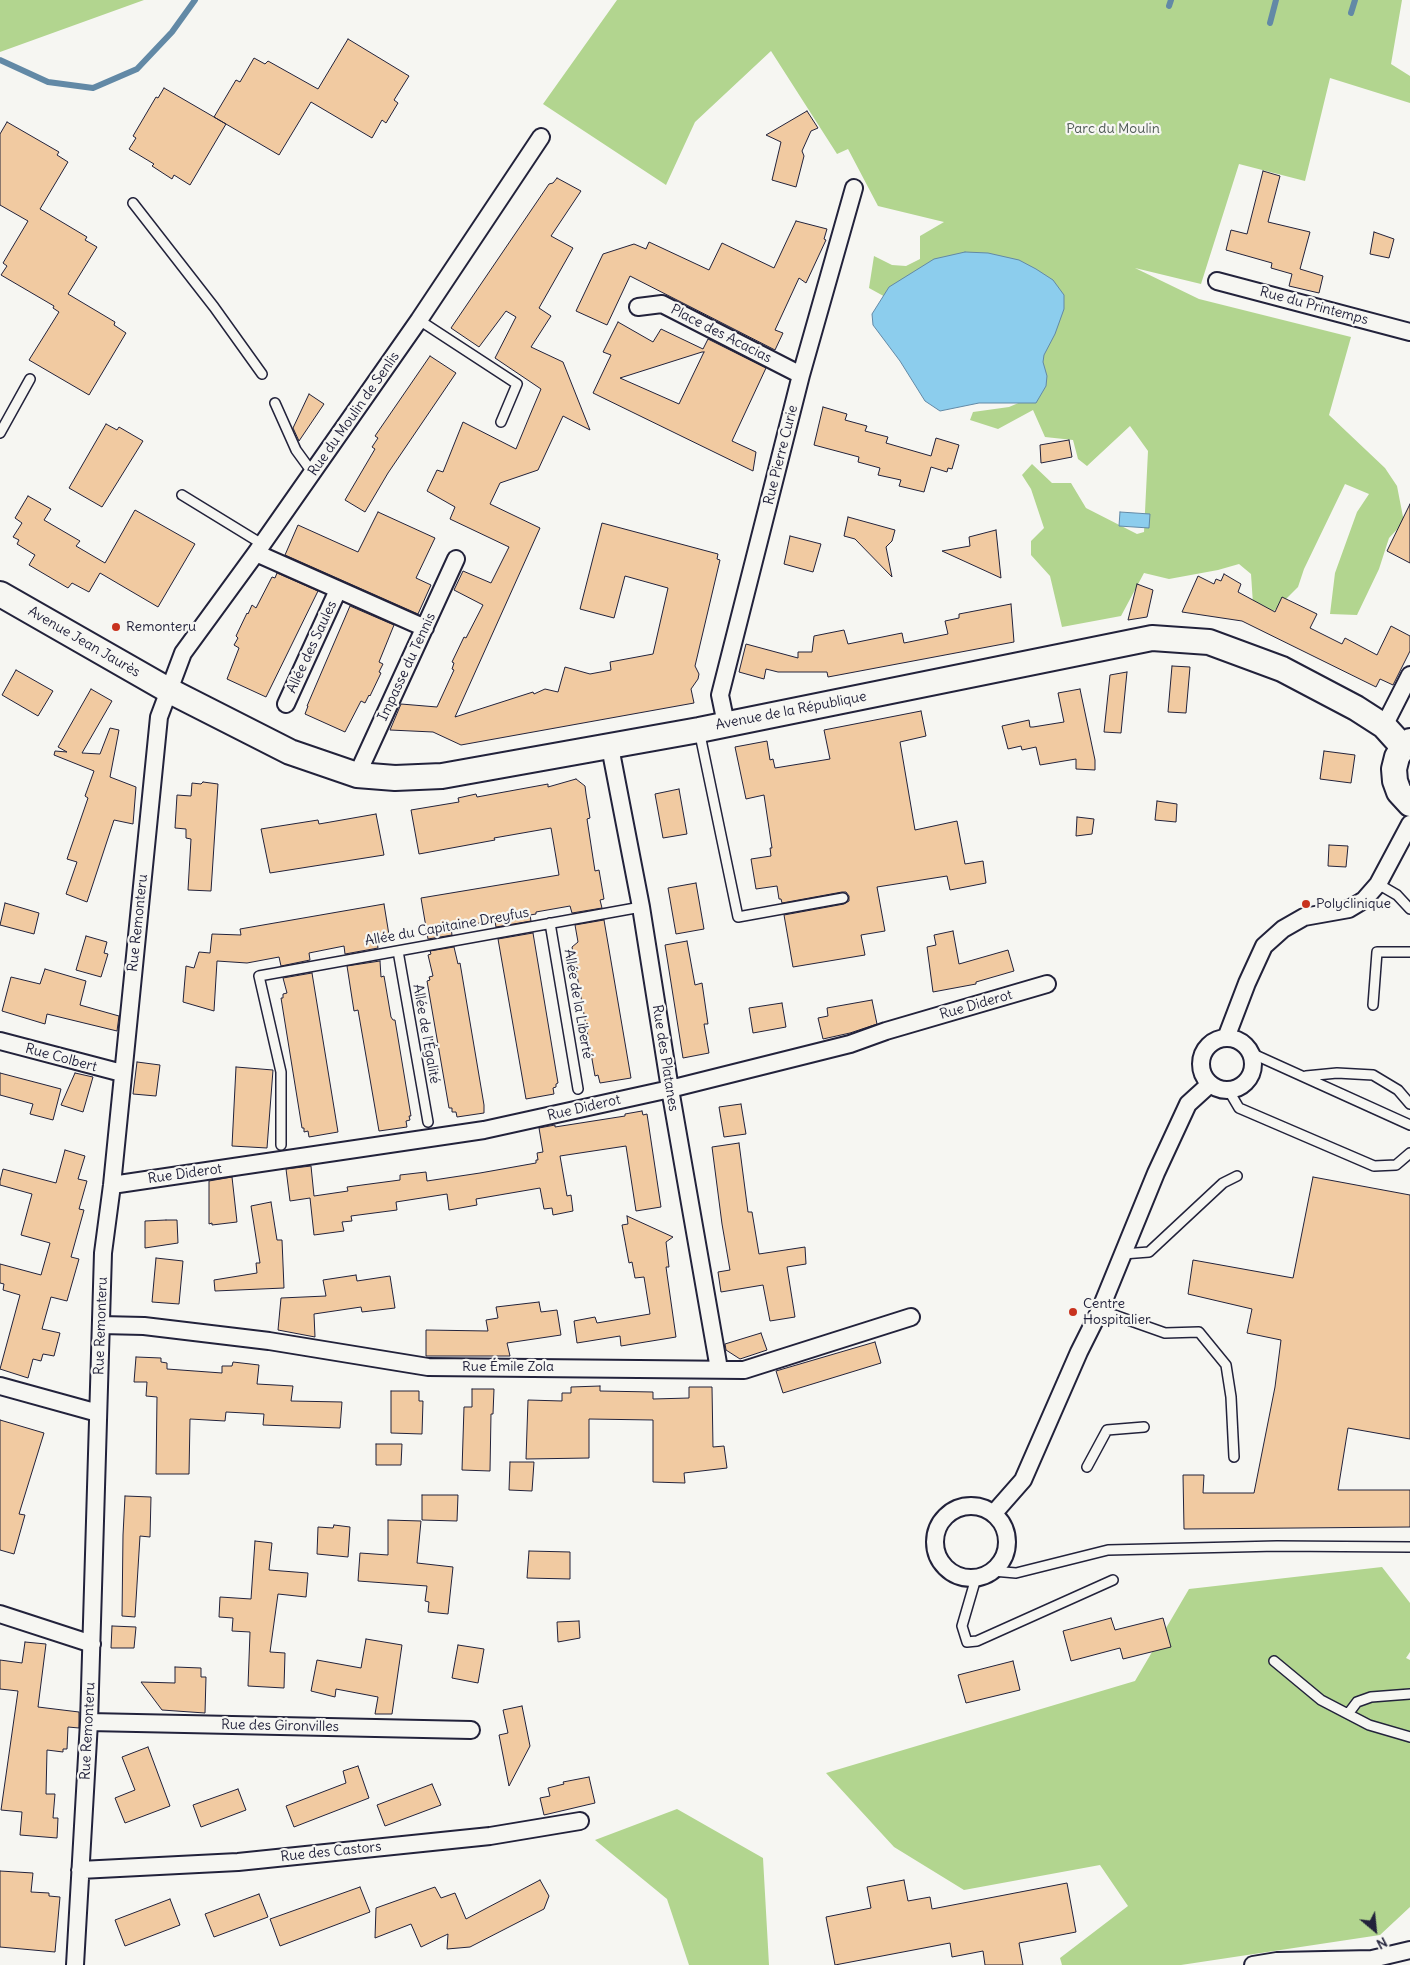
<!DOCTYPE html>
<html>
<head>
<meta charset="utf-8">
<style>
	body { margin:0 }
	#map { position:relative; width:1410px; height:1965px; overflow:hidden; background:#f6f6f2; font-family:Delius,sans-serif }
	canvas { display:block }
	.north { position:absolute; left:1350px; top:1905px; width:50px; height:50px; -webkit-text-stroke:4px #f6f6f2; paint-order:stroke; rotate:152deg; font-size:14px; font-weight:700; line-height:20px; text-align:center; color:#22223b }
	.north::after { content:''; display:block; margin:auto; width:18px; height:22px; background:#22223b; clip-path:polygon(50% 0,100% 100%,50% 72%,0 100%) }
</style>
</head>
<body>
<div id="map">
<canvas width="1410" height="1965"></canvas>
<div class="north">N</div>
</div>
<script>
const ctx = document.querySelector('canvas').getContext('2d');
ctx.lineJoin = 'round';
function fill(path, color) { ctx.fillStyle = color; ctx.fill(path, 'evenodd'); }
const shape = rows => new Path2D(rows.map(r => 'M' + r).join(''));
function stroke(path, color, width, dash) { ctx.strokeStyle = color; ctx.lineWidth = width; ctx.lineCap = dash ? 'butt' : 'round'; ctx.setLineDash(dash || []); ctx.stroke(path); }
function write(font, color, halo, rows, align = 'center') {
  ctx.font = font + ' Delius,sans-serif'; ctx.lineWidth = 4.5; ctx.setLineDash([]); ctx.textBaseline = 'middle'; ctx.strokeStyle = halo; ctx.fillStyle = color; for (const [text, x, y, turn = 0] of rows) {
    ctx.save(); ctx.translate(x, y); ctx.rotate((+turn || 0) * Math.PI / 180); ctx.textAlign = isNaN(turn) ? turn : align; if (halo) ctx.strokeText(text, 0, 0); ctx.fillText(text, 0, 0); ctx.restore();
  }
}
fill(shape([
	[0,0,144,0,0,52],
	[617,0,1402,0,1391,64,1410,76,1410,103,1330,78,1305,181,1239,164,1201,284,1135,268,1199,299,1351,337,1329,415,1385,468,1397,486,1404,522,1389,538,1379,569,1357,615,1330,614,1335,573,1357,512,1369,494,1345,484,1304,569,1298,587,1274,611,1253,604,1251,574,1239,564,1218,570,1169,579,1144,573,1121,616,1062,627,1050,576,1031,555,1031,541,1044,528,1031,489,1022,475,1032,464,1052,483,1071,483,1086,508,1137,534,1144,532,1148,451,1130,426,1087,466,1078,459,1073,440,1045,437,1033,410,998,429,970,420,973,412,1009,407,1035,396,898,304,869,288,874,256,892,265,906,266,920,259,920,236,944,222,878,206,848,149,837,154,771,51,695,122,666,185,543,104],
	[1382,1567,1410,1603,1410,1652,1406,1658,1410,1660,1410,1907,1380,1935,1181,1965,1062,1965,1060,1958,1128,1906,1100,1865,964,1890,894,1847,826,1773,1135,1681,1189,1589],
	[677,1809,763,1858,769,1965,689,1965,667,1899,595,1840]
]), '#b2d58f');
const water = shape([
	[965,252,988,253,1019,260,1036,269,1053,280,1064,295,1064,309,1055,334,1044,355,1043,362,1047,376,1046,386,1036,403,979,403,940,411,925,401,900,361,873,325,872,314,889,287,934,259,965,252],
	[1120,512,1150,514,1149,528,1119,526,1120,512]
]);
fill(water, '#8ccded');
stroke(water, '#6289a6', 1);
stroke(shape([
	[1169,6,1171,0],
	[1351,13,1355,0],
	[1270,23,1276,0],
	[0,60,48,82,93,88,137,69,172,32,195,0]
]), '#6289a6', 6);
const building = shape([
	[348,39,409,76,394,100,398,103,386,123,382,120,372,138,311,102,279,155,214,117,236,80,240,82,254,58,265,64,268,61,318,89,348,39],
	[164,88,226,124,190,185,174,175,172,179,152,166,154,164,129,149,136,138,133,136,156,97,158,98,164,88],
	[807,111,818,128,811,131,802,151,804,156,796,187,772,180,781,142,766,135,807,111],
	[7,122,59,152,57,155,68,162,40,209,87,237,85,240,97,247,68,294,115,322,114,325,126,333,89,395,29,360,59,312,53,308,54,306,1,275,7,266,3,263,28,221,0,205,0,134,7,122],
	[1263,171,1280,176,1268,222,1310,232,1300,269,1323,276,1319,293,1289,286,1292,274,1271,268,1272,263,1226,250,1231,230,1247,234,1263,171],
	[557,178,581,191,551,236,573,248,539,308,551,316,531,347,563,362,590,430,563,416,538,470,500,483,490,504,540,528,455,717,533,692,534,694,545,689,558,692,565,667,590,674,611,670,610,662,653,654,668,588,625,576,614,618,580,609,602,523,718,554,717,559,720,560,695,666,699,674,698,679,691,689,694,703,461,745,433,732,390,730,401,704,437,707,454,670,452,669,454,663,452,662,464,637,466,638,483,605,454,590,463,571,491,583,509,547,450,519,455,507,427,491,437,470,443,472,463,422,516,449,530,415,541,389,495,358,516,317,506,311,479,347,451,328,549,184,553,183,557,178],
	[796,221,827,229,824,239,826,240,806,283,799,278,775,330,783,333,775,350,630,276,607,325,576,311,603,254,634,244,646,249,649,242,709,270,722,243,774,268,796,221],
	[1374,232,1394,239,1389,258,1370,254,1374,232],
	[618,322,653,342,661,329,703,349,708,339,766,368,732,441,756,452,753,471,593,393,611,355,603,352,618,322],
	[704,352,679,404,620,378,702,352,704,352],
	[430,356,456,373,388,473,365,512,345,500,375,449,372,447,378,438,375,436,430,356],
	[309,394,324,404,299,441,293,428,309,394],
	[823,407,847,414,845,420,867,426,865,431,888,437,886,443,931,456,936,438,959,445,952,469,948,468,947,472,931,467,924,492,899,486,901,480,878,475,880,468,858,462,859,457,814,445,823,407],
	[106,424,117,430,119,427,143,441,102,507,69,488,106,424],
	[1069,440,1072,457,1041,463,1040,445,1069,440],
	[28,496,51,509,44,520,80,541,76,546,105,563,135,510,195,544,158,607,100,573,89,592,72,583,68,588,29,565,35,555,17,544,19,540,13,537,22,523,15,518,28,496],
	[1410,504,1410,563,1387,551,1410,504],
	[378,512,435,538,416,578,431,585,418,614,285,555,298,525,358,552,378,512],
	[848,517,895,530,892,541,886,547,892,577,855,539,844,536,848,517],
	[996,530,1001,578,942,551,970,546,969,537,996,530],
	[790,536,821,544,813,572,784,564,790,536],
	[277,573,318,591,266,697,227,679,239,648,234,645,238,638,236,636,247,613,248,614,252,605,256,608,272,577,275,578,277,573],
	[1224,574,1241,584,1238,592,1275,612,1282,597,1317,614,1310,628,1342,644,1345,638,1377,655,1391,626,1410,636,1410,651,1393,685,1380,679,1376,687,1242,621,1182,612,1198,576,1214,584,1216,579,1221,581,1224,574],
	[1137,584,1153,590,1147,617,1128,620,1137,584],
	[1011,604,1014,642,828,677,827,672,778,672,766,669,764,679,739,672,746,644,798,658,798,652,812,652,814,636,844,630,848,644,902,633,904,643,948,634,945,621,959,618,959,614,1011,604],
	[350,606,394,625,379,662,383,664,379,672,381,673,370,696,369,695,365,703,361,701,345,732,305,714,308,706,307,706,350,606],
	[1172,666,1190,667,1186,713,1168,712,1172,666],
	[16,670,53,691,38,716,2,695,16,670],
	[1127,672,1121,733,1104,732,1110,675,1127,672],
	[91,689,112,701,82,753,100,754,110,728,119,730,110,777,136,787,133,824,114,820,87,902,66,894,77,862,67,859,88,798,85,796,94,771,54,755,55,751,67,752,58,747,91,689],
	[1080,689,1095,760,1095,770,1076,769,1076,759,1040,765,1036,747,1022,750,1021,746,1008,749,1002,726,1029,720,1030,727,1033,727,1064,722,1058,693,1080,689],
	[921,711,926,736,900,742,915,830,957,821,965,864,983,861,986,883,950,890,947,876,877,887,885,931,861,935,865,955,793,967,784,915,844,904,849,901,849,896,846,892,842,892,782,903,781,899,779,899,777,886,756,889,751,859,771,856,770,848,772,848,764,795,746,799,735,747,767,741,770,760,773,759,775,768,830,759,824,730,921,711],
	[1324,751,1355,755,1351,783,1320,779,1324,751],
	[576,779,585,786,586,794,590,818,587,819,595,871,599,870,604,899,600,900,602,908,572,913,570,906,536,912,536,914,530,915,531,921,496,927,495,921,458,926,451,928,452,935,428,939,421,898,559,875,551,828,494,838,495,840,419,854,411,810,459,802,458,798,476,794,477,797,548,784,548,787,576,779],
	[203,782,218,784,211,891,188,890,191,839,186,838,186,829,175,828,177,795,191,796,192,783,201,784,203,782],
	[679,789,687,834,663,838,655,794,679,789],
	[1157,801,1177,804,1176,822,1155,820,1157,801],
	[376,814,384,855,270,873,261,829,318,820,319,824,376,814],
	[1077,817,1094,819,1092,834,1076,836,1077,817],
	[1329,845,1348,846,1346,867,1328,866,1329,845],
	[696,883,704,929,676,934,668,888,696,883],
	[5,903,39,913,34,934,0,925,5,903],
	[384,904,389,935,381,937,382,940,377,941,378,948,345,954,344,946,309,953,310,960,281,966,279,957,247,963,217,961,214,1011,183,1002,186,966,194,968,199,952,210,953,212,934,241,935,240,929,384,904],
	[604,920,631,1078,600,1083,598,1075,595,1076,572,947,578,942,575,925,604,920],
	[953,931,959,964,1008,950,1014,971,976,982,976,984,933,992,927,947,936,945,934,935,953,931],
	[533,933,558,1083,556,1084,556,1087,553,1088,554,1094,526,1099,498,939,533,933],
	[86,936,107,942,104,953,108,954,101,977,76,970,86,936],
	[687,941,695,985,702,983,708,1024,704,1024,709,1053,683,1058,665,945,687,941],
	[454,947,458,964,460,963,484,1105,484,1113,457,1117,456,1112,452,1112,452,1108,449,1108,427,981,430,980,429,977,433,976,428,955,431,954,430,951,454,947],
	[380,961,381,977,384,976,391,1017,393,1020,395,1020,411,1116,409,1116,410,1120,406,1121,407,1127,379,1131,358,1010,354,1011,347,966,380,961],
	[45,969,86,981,80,1005,119,1016,117,1031,47,1014,45,1024,2,1011,11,977,40,984,45,969],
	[312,973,338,1132,309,1137,308,1131,304,1132,304,1128,302,1128,281,998,283,998,283,994,287,993,283,978,312,973],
	[872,1000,877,1024,850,1033,823,1039,818,1018,828,1016,827,1008,872,1000],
	[782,1003,786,1027,753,1033,749,1008,782,1003],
	[137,1062,160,1065,156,1096,133,1094,137,1062],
	[236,1067,273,1070,267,1148,232,1146,236,1067],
	[0,1073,61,1089,53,1120,30,1114,33,1104,0,1095,0,1073],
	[75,1073,93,1077,83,1112,61,1105,75,1073],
	[741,1104,746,1134,724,1137,719,1107,741,1104],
	[642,1111,643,1115,647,1114,661,1207,636,1211,626,1146,560,1156,567,1196,571,1195,573,1211,553,1215,552,1208,544,1209,540,1188,476,1199,477,1205,449,1210,447,1194,396,1202,397,1210,351,1216,352,1221,342,1222,344,1231,314,1235,310,1198,290,1201,286,1169,311,1166,314,1196,348,1191,347,1187,400,1180,400,1175,426,1172,427,1181,480,1173,536,1163,536,1160,538,1160,537,1153,543,1152,539,1128,555,1125,555,1127,625,1116,625,1114,642,1111],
	[739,1143,748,1212,752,1212,759,1254,805,1247,806,1264,787,1267,795,1317,770,1321,763,1285,721,1292,718,1272,730,1270,722,1224,712,1147,739,1143],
	[65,1150,85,1156,78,1179,87,1181,79,1209,84,1210,71,1257,79,1259,67,1301,51,1297,42,1329,60,1333,54,1356,43,1354,41,1361,33,1359,28,1378,0,1369,20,1295,3,1290,4,1284,0,1283,0,1264,41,1275,50,1243,21,1235,32,1194,0,1185,0,1181,3,1169,56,1183,65,1150],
	[232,1177,237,1222,212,1225,212,1223,209,1224,209,1181,232,1177],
	[1313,1177,1410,1195,1410,1439,1348,1428,1338,1490,1410,1490,1410,1527,1184,1529,1183,1475,1204,1475,1203,1493,1254,1493,1275,1387,1281,1340,1247,1333,1252,1309,1188,1294,1193,1260,1293,1278,1313,1177],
	[271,1202,277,1240,282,1240,284,1288,215,1291,214,1280,257,1273,256,1263,260,1263,251,1206,271,1202],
	[627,1216,673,1237,666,1242,669,1267,666,1267,676,1337,621,1346,620,1336,577,1343,574,1321,595,1317,597,1323,650,1314,644,1277,635,1278,632,1262,629,1263,622,1225,628,1224,627,1216],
	[166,1220,177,1220,178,1243,145,1248,145,1221,166,1220],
	[156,1258,183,1261,179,1304,152,1302,156,1258],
	[356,1275,357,1281,390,1276,395,1308,362,1312,361,1307,314,1314,315,1337,278,1330,281,1298,326,1296,323,1280,356,1275],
	[539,1302,541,1312,557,1310,561,1335,507,1343,510,1356,426,1356,426,1330,488,1331,486,1320,498,1318,496,1307,539,1302],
	[761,1333,767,1350,740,1359,726,1350,725,1344,761,1333],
	[875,1342,881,1363,783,1393,776,1371,875,1342],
	[136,1357,161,1358,161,1362,167,1363,167,1369,222,1373,222,1366,232,1366,233,1362,259,1365,257,1384,293,1386,291,1401,342,1402,340,1428,263,1425,264,1414,226,1412,225,1421,190,1419,189,1474,156,1474,157,1397,146,1396,147,1382,134,1382,136,1357],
	[600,1386,600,1391,653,1392,653,1399,689,1398,689,1387,712,1387,713,1447,724,1446,727,1468,684,1473,685,1483,653,1482,653,1420,589,1419,589,1458,526,1459,528,1400,562,1401,562,1393,571,1393,571,1387,600,1386],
	[472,1389,494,1389,493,1414,491,1414,490,1471,462,1470,464,1407,472,1407,472,1389],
	[391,1391,419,1391,419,1401,423,1401,422,1434,391,1433,391,1391],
	[0,1420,44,1433,19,1514,25,1515,14,1554,0,1550,0,1420],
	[376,1444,402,1444,401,1465,376,1465,376,1444],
	[510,1462,534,1462,532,1491,509,1490,510,1462],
	[422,1495,458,1495,457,1521,422,1520,422,1495],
	[125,1496,151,1497,150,1537,140,1536,135,1617,122,1616,123,1535,125,1496],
	[388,1520,421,1521,417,1563,453,1567,448,1614,428,1612,429,1602,425,1601,427,1586,358,1581,360,1553,388,1555,388,1520],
	[334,1525,350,1527,348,1557,317,1554,318,1527,333,1528,334,1525],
	[255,1541,272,1543,269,1570,308,1573,306,1597,278,1594,270,1652,285,1653,284,1688,248,1686,250,1632,232,1631,233,1618,219,1617,220,1597,251,1599,255,1541],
	[529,1551,570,1552,570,1579,527,1578,529,1551],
	[1111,1618,1115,1630,1163,1618,1171,1647,1123,1659,1120,1648,1071,1661,1063,1631,1111,1618],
	[579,1621,580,1638,558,1642,557,1622,579,1621],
	[112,1626,136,1627,134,1648,111,1648,112,1626],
	[366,1639,402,1645,392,1714,375,1714,378,1697,336,1689,335,1697,311,1691,317,1660,361,1668,366,1639],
	[25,1642,46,1644,38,1707,79,1712,79,1728,68,1727,67,1749,63,1749,63,1752,47,1750,46,1794,55,1794,53,1818,58,1818,57,1838,20,1835,22,1812,1,1810,18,1691,0,1689,0,1660,22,1663,25,1642],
	[458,1645,484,1649,478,1683,452,1678,458,1645],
	[1013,1661,1020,1690,966,1703,958,1675,1013,1661],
	[175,1667,201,1668,201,1677,206,1677,205,1713,162,1710,141,1682,175,1683,175,1667],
	[522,1706,530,1746,509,1786,499,1735,508,1733,503,1710,522,1706],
	[148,1747,170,1806,125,1823,115,1798,135,1790,122,1757,148,1747],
	[358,1766,369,1798,294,1827,286,1806,346,1783,343,1771,358,1766],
	[589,1777,595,1803,544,1815,540,1798,550,1796,548,1788,564,1784,563,1782,589,1777],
	[432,1784,441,1805,385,1826,377,1805,432,1784],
	[238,1789,246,1810,201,1827,193,1805,238,1789],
	[0,1871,33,1873,31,1892,49,1893,49,1896,60,1897,55,1952,0,1947,0,1871],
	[540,1880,549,1896,544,1909,470,1947,447,1949,448,1934,421,1947,411,1924,375,1938,376,1908,435,1887,441,1898,455,1893,466,1919,540,1880],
	[904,1880,908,1901,930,1897,932,1909,1067,1883,1076,1932,1019,1943,1023,1965,985,1965,983,1951,952,1957,950,1943,835,1965,826,1917,871,1908,867,1887,904,1880],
	[360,1887,370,1912,280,1946,270,1919,360,1887],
	[259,1894,268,1917,214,1937,205,1914,259,1894],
	[170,1899,180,1925,125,1946,115,1920,170,1899]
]);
fill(building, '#f1caa1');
stroke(building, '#22223b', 1);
const lane = shape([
	[133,203,214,307,262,374],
	[419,320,517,384,501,422],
	[275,403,296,450,312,472],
	[0,433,30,379],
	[182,495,262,544],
	[699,730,738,917,843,898],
	[1378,884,1397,895,1410,909],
	[550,923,578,1089],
	[398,951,428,1122],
	[1373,1005,1377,952,1410,952],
	[1251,1053,1410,1125],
	[1306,1076,1337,1073,1373,1075,1398,1090,1410,1104],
	[1229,1091,1239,1108,1374,1166,1396,1165,1410,1153],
	[281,1145,281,1072,259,976,641,907],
	[1123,1254,1149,1252,1223,1183,1237,1176],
	[1100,1310,1165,1333,1199,1332,1226,1365,1231,1397,1234,1457],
	[1087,1467,1107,1430,1144,1427],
	[993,1571,1016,1573,1108,1550,1277,1546,1410,1547],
	[976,1578,962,1626,967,1642,977,1641,1113,1580],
	[1274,1661,1321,1700,1369,1725,1410,1737],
	[1348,1714,1357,1702,1371,1697,1410,1694]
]);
const street = shape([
	[1217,281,1410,332],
	[638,307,662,304,801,375],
	[256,553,425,628],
	[286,704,338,590],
	[726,724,720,695,801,375,854,188],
	[1384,726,1410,675],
	[610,747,641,907,670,1089,719,1369],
	[357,775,456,559],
	'1201 1064a26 26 0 1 1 52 0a26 26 0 1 1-52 0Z',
	[1226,1038,1247,983,1264,946,1283,929,1304,917,1349,909,1364,900,1378,884,1410,824],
	[0,1041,122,1073],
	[112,1185,484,1130,670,1089,850,1044,886,1031,1047,984],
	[101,1325,144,1326,269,1341,428,1367,744,1370,911,1317],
	[0,1386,98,1413],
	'935 1542a36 36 0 1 1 72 0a36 36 0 1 1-72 0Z',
	[994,1513,1023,1480,1079,1352,1100,1310,1156,1173,1188,1104,1210,1084],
	[0,1614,92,1644],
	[89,1722,471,1730],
	[80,1870,238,1862,490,1836,580,1821],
	[75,1965,89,1722,103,1253,112,1185,159,717,183,653,256,553,419,320,541,137],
	[1253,1965,1277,1961,1372,1959,1410,1950]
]);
const secondary = shape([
	[0,594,168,690,290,752,357,775,395,778,442,776,699,730,1152,638,1209,642,1282,669,1356,708,1384,726,1403,747],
	[1410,741,1403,747,1397,757,1394,769,1395,781,1399,792,1410,804]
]);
stroke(lane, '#22223b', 12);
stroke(street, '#22223b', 20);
stroke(secondary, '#22223b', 28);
stroke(lane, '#f6f6f2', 9);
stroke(street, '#f6f6f2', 16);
stroke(secondary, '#f6f6f2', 24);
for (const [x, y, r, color] of [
	[116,627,5,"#c8321e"],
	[1306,904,5,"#c8321e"],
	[1073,1312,5,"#c8321e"]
]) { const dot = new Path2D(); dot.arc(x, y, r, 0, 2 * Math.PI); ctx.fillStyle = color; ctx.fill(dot); stroke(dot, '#f6f6f2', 2); }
write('14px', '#4d5854', '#f6f6f2', [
	["Parc du Moulin",1113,129]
]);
write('14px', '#22223b', '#f6f6f2', [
	["Rue du Printemps",1314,306,15],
	["Place des Acacias",721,334,27],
	["Rue du Moulin de Senlis",354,414,-55],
	["Rue Pierre Curie",781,455,-76],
	["Avenue Jean Jaurès",84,642,30],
	["Allée des Saules",312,647,-65],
	["Impasse du Tennis",407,667,-65],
	["Avenue de la République",791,711,-11],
	["Rue Remonteru",138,923,-84],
	["Allée du Capitaine Dreyfus",447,927,-10],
	["Allée de la Liberté",578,1004,80],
	["Rue Diderot",976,1005,-16],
	["Allée de l'Égalité",426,1034,80],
	["Rue Colbert",61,1058,15],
	["Rue des Platanes",665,1058,81],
	["Rue Diderot",584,1108,-13],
	["Rue Diderot",185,1174,-8],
	["Rue Remonteru",101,1326,-88],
	["Rue Émile Zola",508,1367],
	["Rue des Gironvilles",280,1726,1],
	["Rue Remonteru",88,1731,-87],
	["Rue des Castors",331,1852,-6]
]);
write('14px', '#22223b', '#f6f6f2', [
	["Remonteru",126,627],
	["Polyclinique",1316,904],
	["Centre",1083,1304],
	["Hospitalier",1083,1320]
], 'left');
</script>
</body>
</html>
